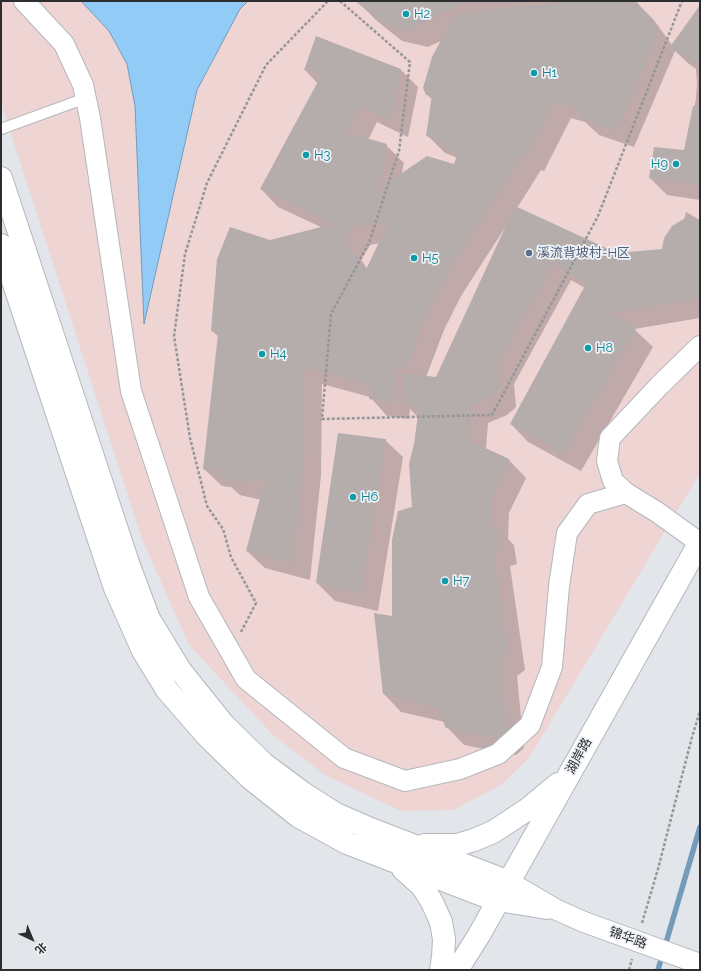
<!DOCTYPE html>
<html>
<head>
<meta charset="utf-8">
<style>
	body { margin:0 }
	#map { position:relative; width:701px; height:971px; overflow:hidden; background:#e2e5ea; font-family:Raleway,"Noto Sans SC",sans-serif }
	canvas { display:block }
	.frame { position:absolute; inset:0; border:2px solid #2d2e30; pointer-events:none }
	.north { position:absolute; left:12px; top:919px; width:40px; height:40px; -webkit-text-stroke:3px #eff2f7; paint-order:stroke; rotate:136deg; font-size:11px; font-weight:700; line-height:16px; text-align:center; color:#2d2e30 }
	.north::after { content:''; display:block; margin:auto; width:14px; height:18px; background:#2d2e30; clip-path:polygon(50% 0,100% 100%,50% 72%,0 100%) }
</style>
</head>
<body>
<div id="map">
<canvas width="701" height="971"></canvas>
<div class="frame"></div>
<div class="north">北</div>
</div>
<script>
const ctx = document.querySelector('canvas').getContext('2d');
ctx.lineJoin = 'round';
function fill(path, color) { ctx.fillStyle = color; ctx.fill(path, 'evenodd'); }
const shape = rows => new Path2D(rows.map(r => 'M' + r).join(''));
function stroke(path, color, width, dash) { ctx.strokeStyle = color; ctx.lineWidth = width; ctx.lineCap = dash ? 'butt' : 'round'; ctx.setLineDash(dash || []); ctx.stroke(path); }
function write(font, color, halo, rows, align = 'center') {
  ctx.font = font + ' Raleway,"Noto Sans SC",sans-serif'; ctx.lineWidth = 3.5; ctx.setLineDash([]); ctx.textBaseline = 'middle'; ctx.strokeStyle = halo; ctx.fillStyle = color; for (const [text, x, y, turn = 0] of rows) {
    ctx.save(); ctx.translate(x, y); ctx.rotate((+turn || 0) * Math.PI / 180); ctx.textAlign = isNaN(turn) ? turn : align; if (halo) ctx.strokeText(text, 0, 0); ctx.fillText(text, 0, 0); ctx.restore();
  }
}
fill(shape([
	[1,1,700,1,700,473,529,758,501,785,453,810,401,811,325,775,273,735,189,645,142,539,1,103]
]), '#efd4d4');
const water = shape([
	[81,1,248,1,240,9,197,90,144,324,135,106,127,64,109,31,81,1]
]);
fill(water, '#92cbf5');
stroke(water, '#749cba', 1);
fill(shape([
	[365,1,565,1,561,3,581,1,623,1,636,2,654,20,672,45,700,7,700,200,667,195,650,178,685,151,696,99,697,83,696,69,689,64,675,51,634,147,599,135,585,122,571,118,544,171,541,170,517,208,617,254,663,250,684,220,686,212,700,220,700,318,634,329,653,347,581,471,528,442,511,424,585,288,571,280,514,384,516,407,507,415,488,423,486,449,509,460,526,478,509,513,508,539,514,545,517,564,510,566,525,670,517,676,524,748,516,755,464,745,447,727,445,722,401,712,384,694,393,617,413,508,415,444,418,417,410,409,409,419,387,416,370,397,322,384,321,475,310,580,265,568,247,551,261,499,257,499,240,495,231,487,222,486,204,469,219,337,212,331,270,241,323,228,278,207,261,189,318,84,305,70,316,37,401,70,418,87,408,137,377,122,368,140,386,145,404,163,402,172,403,174,455,166,457,159,455,157,445,153,427,135,433,100,426,94,443,40,428,47,402,41,377,21,360,4],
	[506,226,507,226,436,378,426,377,444,330,461,296],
	[380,243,367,268,361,260,370,245],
	[385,440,403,457,378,611,335,601,317,583]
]), '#0003');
stroke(shape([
	[658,970,700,827]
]), '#749cba', 5.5);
fill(shape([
	[355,1,467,1,410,30,384,24],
	[572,1,636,1,659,31,617,131,580,118,580,109,554,101,527,155,524,153,444,279,427,313,406,369,397,369,392,403,369,399,370,385,305,367,304,457,293,563,246,551,265,479,239,482,221,478,217,470,203,469,218,334,211,331,217,259,230,227,270,240,333,224,260,189,322,74,304,70,316,36,401,69,391,121,360,106,346,132,387,144,384,156,388,157,377,190,427,156,454,164,458,153,442,146,446,143,426,136,432,95,426,95,423,88,432,57,455,14],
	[388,223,366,270,344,242,352,227],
	[700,5,700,67,670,47],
	[693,106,700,107,700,185,649,178,654,147,684,150],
	[515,206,617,253,662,249,664,238,672,226,687,217,700,220,700,298,610,313,636,329,563,454,510,424,587,282,553,264,497,367,499,390,489,398,471,406,468,440,509,459,492,496,491,527,497,526,501,547,493,548,508,652,500,659,507,730,498,738,446,728,437,708,383,694,374,613,392,616,392,540,398,511,412,507,409,464,414,444,419,407,405,405,403,373,436,377],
	[338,433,386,439,361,594,316,583]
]), '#b4adac');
const lane = shape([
	[1,129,86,98]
]);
const street = shape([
	[24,1,64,44,83,85,90,118,131,391,199,597,246,679,344,758,405,781,460,769,498,754,530,725,552,667,559,586,567,533,588,504,626,493],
	[700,543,657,512,626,493,613,481,607,461,610,438,659,386,700,346],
	[509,882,557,910,584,922],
	[498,901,547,909]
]);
const secondary = shape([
	[1,178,128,563,149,619,180,670,224,725,264,764,303,793,336,814,373,830,509,882],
	[1,245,115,588,143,651,167,690,207,736,250,778,298,816,347,843,498,901],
	[425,845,457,845,474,840,493,832,528,809,558,784],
	[403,869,422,886,432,902,441,922,444,939,443,957,441,970],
	[457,970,479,935,700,542]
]);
stroke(lane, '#b4b7bc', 12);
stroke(street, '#b4b7bc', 22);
stroke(secondary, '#b4b7bc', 24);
stroke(shape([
	[340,1,410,62,399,151,369,243,331,314,322,419,492,415,598,216,682,1],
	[241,632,256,603,231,557,223,529,207,506,190,438,174,336,185,254,207,183,266,65,328,1],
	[642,923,658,869,692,737,700,711],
	[629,970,632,959]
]), '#949699', 2.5, [3, 2]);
stroke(lane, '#fff', 10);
stroke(street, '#fff', 20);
stroke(secondary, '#fff', 22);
const streetBridge = shape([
	[584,922,700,964]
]);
stroke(streetBridge, '#b4b7bc', 22, []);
stroke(streetBridge, '#fff', 20);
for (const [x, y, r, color] of [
	[406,14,4,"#0f9aa8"],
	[534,73,4,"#0f9aa8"],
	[306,155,4,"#0f9aa8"],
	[676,164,4,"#0f9aa8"],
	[529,253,4,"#5c6f8a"],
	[414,258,4,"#0f9aa8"],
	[588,348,4,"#0f9aa8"],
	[262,354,4,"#0f9aa8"],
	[353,497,4,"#0f9aa8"],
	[445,581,4,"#0f9aa8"]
]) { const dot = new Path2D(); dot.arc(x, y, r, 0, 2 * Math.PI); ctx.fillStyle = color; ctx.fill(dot); stroke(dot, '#eff2f7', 1.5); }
write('13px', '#0d838f', '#eff2f7', [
	["H2",414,14],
	["H1",542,73],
	["H3",314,155],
	["H9",668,164,"right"],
	["H5",422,258],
	["H8",596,348],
	["H4",270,354],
	["H6",361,497],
	["H7",453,581]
], 'left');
write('13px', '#4e5e75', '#eff2f7', [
	["溪流背坡村-H区",537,253]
], 'left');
write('13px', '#2d2e30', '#eff2f7', [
	["湖岸路",579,756,-61],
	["锦华路",628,938,20]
]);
</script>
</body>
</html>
